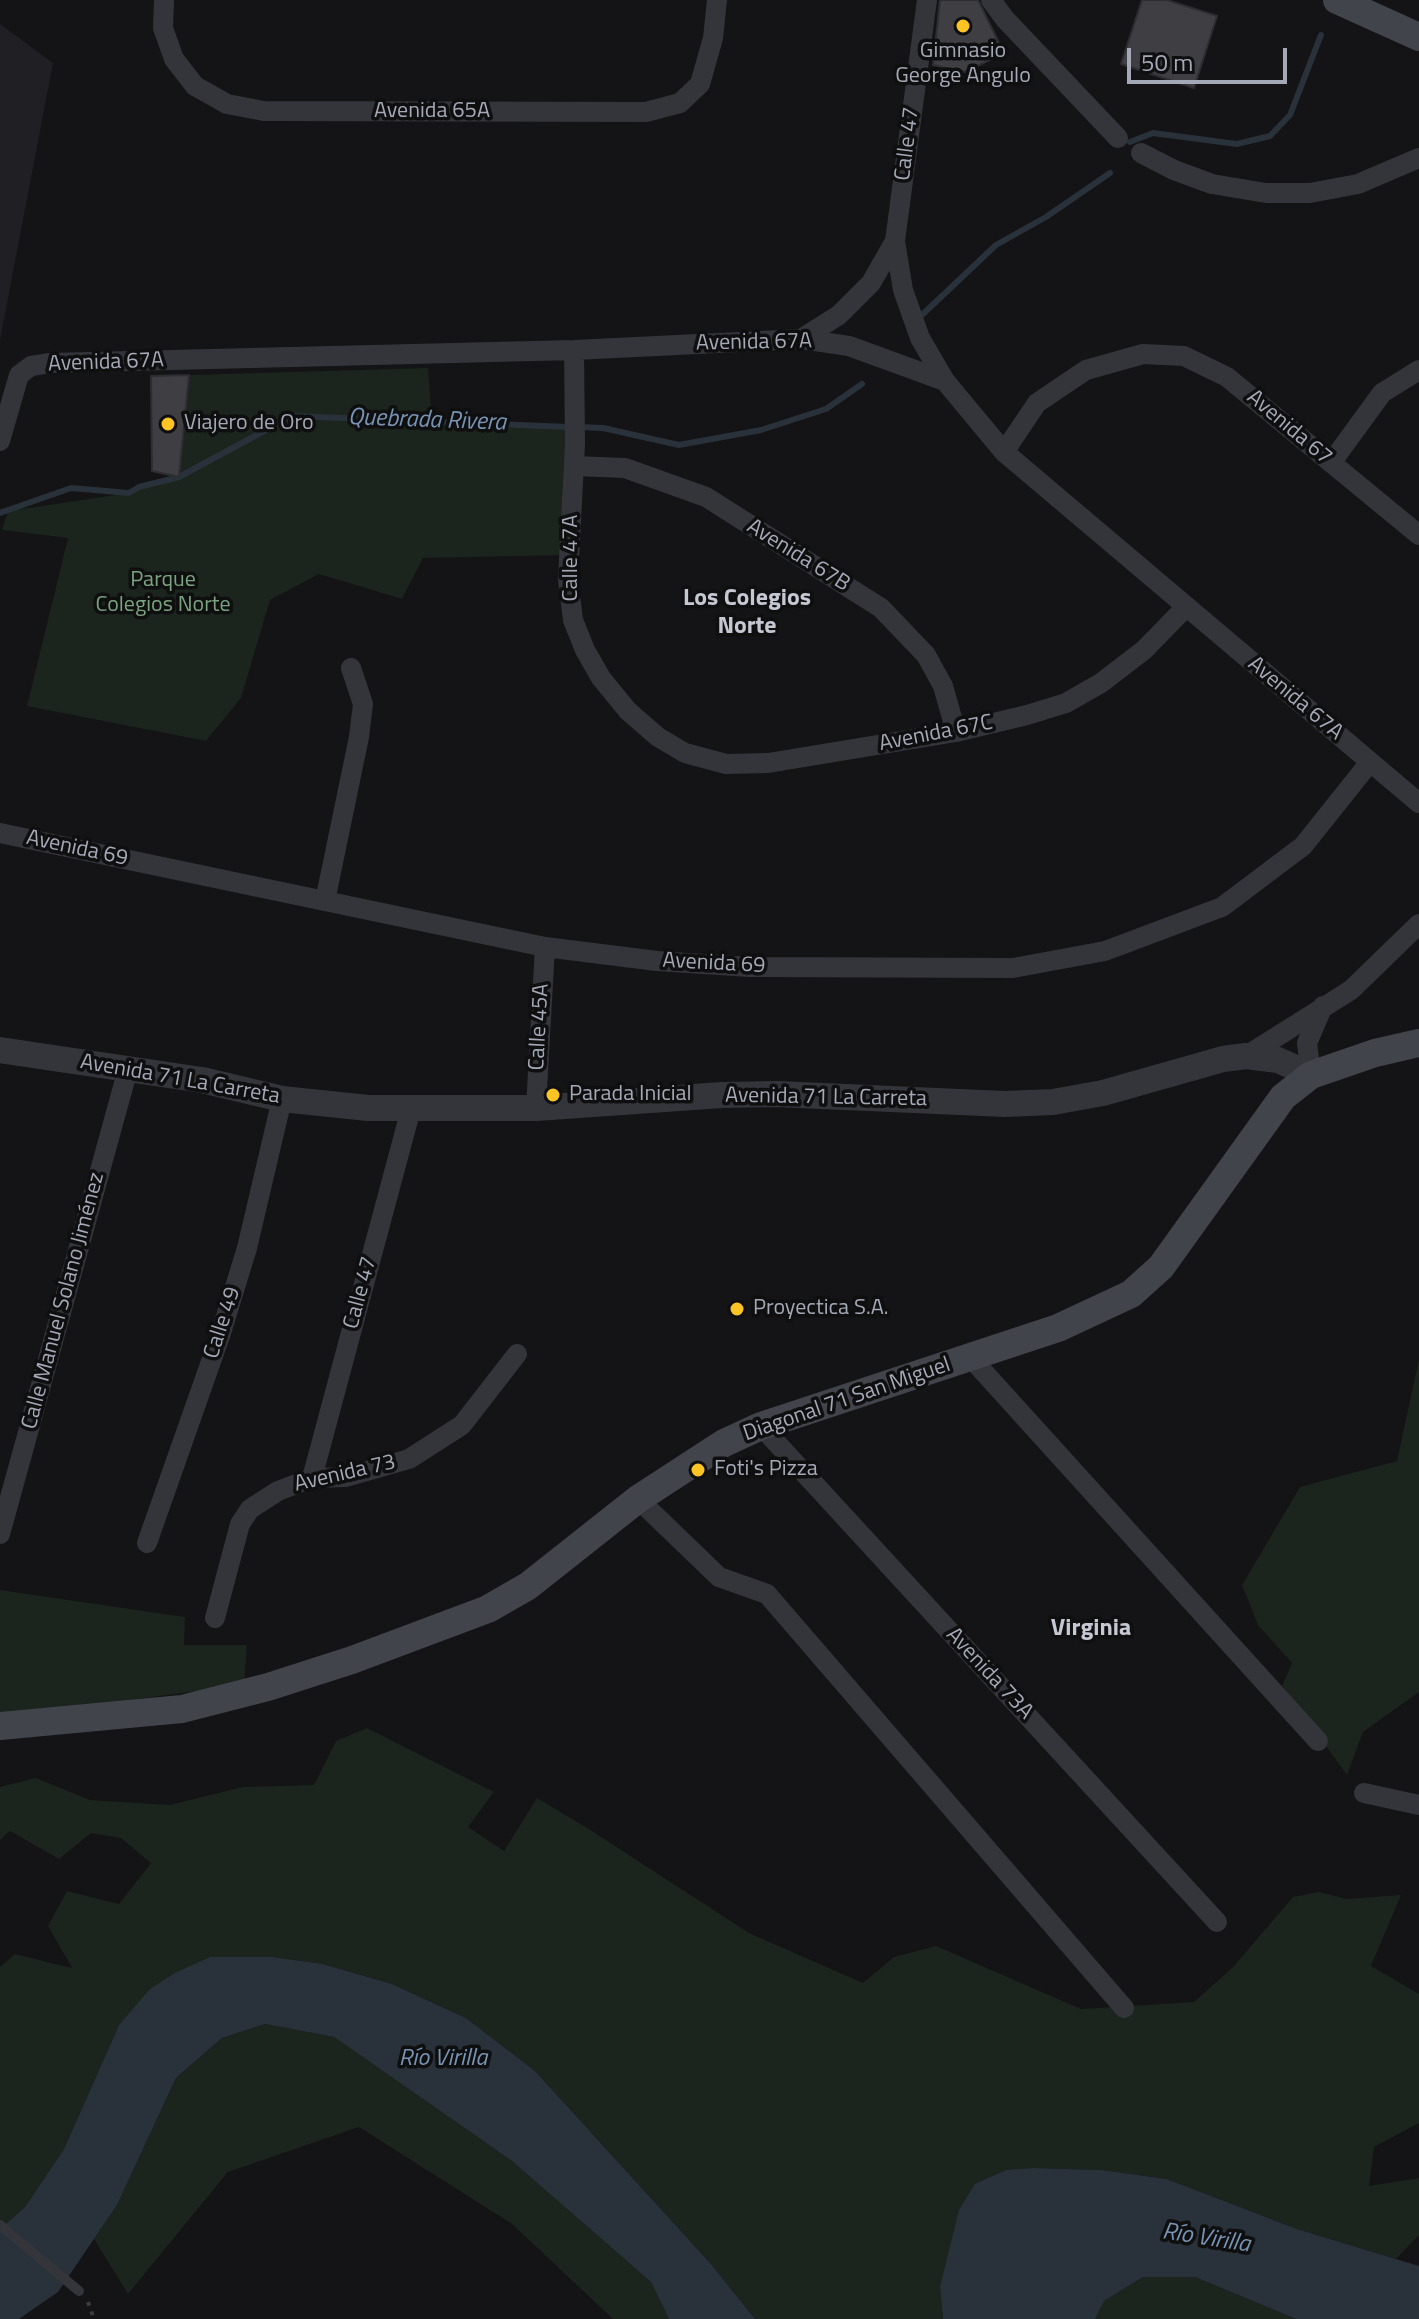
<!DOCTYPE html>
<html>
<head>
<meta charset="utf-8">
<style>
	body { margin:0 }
	#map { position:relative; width:1419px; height:2319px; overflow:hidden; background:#141315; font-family:"Titillium Web",sans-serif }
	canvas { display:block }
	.scale { position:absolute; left:1127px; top:48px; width:160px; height:36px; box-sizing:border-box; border:4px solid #a4a9b7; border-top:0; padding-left:10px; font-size:24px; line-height:28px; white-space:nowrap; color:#a4a9b7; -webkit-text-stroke:6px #0f0f10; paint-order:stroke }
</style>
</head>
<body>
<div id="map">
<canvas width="1419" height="2319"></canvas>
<div class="scale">50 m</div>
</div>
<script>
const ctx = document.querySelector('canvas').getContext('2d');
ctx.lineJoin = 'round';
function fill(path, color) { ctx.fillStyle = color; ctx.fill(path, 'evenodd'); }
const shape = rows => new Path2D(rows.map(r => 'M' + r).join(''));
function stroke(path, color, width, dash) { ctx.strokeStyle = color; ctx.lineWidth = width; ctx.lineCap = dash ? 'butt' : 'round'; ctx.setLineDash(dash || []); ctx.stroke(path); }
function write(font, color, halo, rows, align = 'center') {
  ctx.font = font + ' "Titillium Web",sans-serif'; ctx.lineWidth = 7; ctx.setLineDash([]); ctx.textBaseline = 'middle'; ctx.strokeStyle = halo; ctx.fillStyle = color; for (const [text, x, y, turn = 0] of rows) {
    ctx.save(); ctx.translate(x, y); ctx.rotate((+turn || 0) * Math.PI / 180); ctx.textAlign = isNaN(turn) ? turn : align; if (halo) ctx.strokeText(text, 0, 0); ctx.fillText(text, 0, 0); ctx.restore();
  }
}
fill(shape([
	[0,24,53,63,0,340]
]), '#201f23');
fill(shape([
	[428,368,432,420,569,425,569,555,423,558,402,599,319,574,270,600,241,698,206,741,27,706,68,538,2,530,8,511,129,493,179,477,189,375],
	[1419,1359,1419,1692,1363,1732,1347,1775,1282,1686,1292,1663,1258,1625,1242,1585,1300,1487,1397,1461],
	[0,1590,185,1617,184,1645,247,1645,244,1685,0,1717],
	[367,1728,494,1792,468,1827,504,1851,537,1798,592,1831,749,1933,863,1983,894,1957,936,1946,1081,2009,1194,2002,1233,1967,1293,1897,1319,1892,1346,1899,1401,1895,1371,1966,1419,1994,1419,2123,1374,2147,1369,2186,1419,2178,1419,2235,1396,2259,1297,2229,1167,2179,1102,2170,1034,2168,940,2287,943,2319,755,2319,711,2264,535,2071,466,2018,392,1984,323,1964,273,1957,119,2025,64,2149,25,2207,0,2229,0,1967,15,1954,72,1968,48,1926,67,1891,119,1904,151,1863,121,1838,91,1833,59,1859,10,1831,0,1840,0,1787,36,1778,90,1800,170,1805,243,1787,314,1785,336,1741],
	[265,2024,334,2037,512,2161,651,2282,669,2319,613,2319,512,2224,359,2127,228,2172,128,2294,94,2239,117,2205,176,2078,222,2038],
	[1143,2277,1195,2277,1296,2319,1095,2319,1103,2301]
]), '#1b241d');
fill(shape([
	[210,1957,273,1957,323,1964,392,1984,466,2018,535,2071,711,2264,755,2319,669,2319,651,2282,512,2161,334,2037,265,2024,222,2038,176,2078,117,2205,58,2292,19,2319,0,2319,0,2229,25,2207,64,2149,119,2025,150,1989,175,1973],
	[1034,2168,1102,2170,1167,2179,1297,2229,1419,2266,1419,2319,1296,2319,1195,2277,1143,2277,1104,2301,1095,2319,943,2319,940,2287,959,2210,975,2184,1006,2170]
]), '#29313a');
stroke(shape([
	[1130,142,1153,133,1237,144,1270,136,1290,115,1321,35],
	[923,314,996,245,1046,217,1110,173],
	[580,427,603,428,679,445,761,430,826,409,862,384],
	[0,513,71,488,129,493,139,487,179,477,292,416,569,427]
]), '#29313a', 6);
const building = shape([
	[940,0,978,0,1004,53,965,72,933,65,940,0],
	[1142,0,1167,0,1217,16,1194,88,1121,64,1142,0],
	[189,375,179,477,152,471,151,376,189,375]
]);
fill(building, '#3e3e43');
stroke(building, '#2e2d32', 2);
stroke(shape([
	[88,2302,94,2319]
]), '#3a3c42', 4, [4, 6]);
stroke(shape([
	[0,2225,79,2291]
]), '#34353b', 10);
stroke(shape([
	[164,0,163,28,174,59,195,86,227,104,264,111,646,112,680,103,700,84,713,38,717,0],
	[927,0,895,241,903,290,920,338,945,381,1004,452,1419,803],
	[991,0,1005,19,1118,138],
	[1141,153,1174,170,1212,184,1266,193,1310,193,1358,184,1419,158],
	[801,339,839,315,871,283,895,241],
	[574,350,575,444,568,579,573,620,585,650,601,678,628,711,658,737,685,753,726,764,768,763,956,732,1027,715,1066,703,1101,683,1144,650,1185,608],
	[0,441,19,375,31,366,50,363,574,350,801,339,849,346,945,381],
	[1004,452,1037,403,1086,370,1143,354,1184,356,1227,377,1419,535],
	[1331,463,1382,393,1419,370],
	[574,466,625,468,706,497,881,608,926,655,943,686,956,732],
	[0,833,545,947,657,961,750,967,1013,968,1105,951,1222,907,1303,846,1370,762],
	[325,901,359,737,363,704,351,668],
	[1246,1056,1351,990,1419,924],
	[1311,1075,1307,1043,1323,1006],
	[536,1108,545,947],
	[971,1358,1318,1741],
	[761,1426,1217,1922],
	[312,1478,411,1109],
	[638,1499,719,1577,767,1594,1124,2008],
	[0,1534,128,1069],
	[147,1543,220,1336,247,1248,282,1099],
	[215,1618,240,1524,250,1509,278,1491,312,1478,346,1477,409,1459,462,1425,517,1354],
	[1364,1793,1419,1805]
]), '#34353b', 20);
stroke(shape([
	[0,1050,202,1080,282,1099,368,1108,536,1108,722,1095,777,1094,1005,1104,1053,1102,1103,1093,1223,1059,1246,1056,1278,1060,1311,1075]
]), '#34353b', 26);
stroke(shape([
	[1337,0,1419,37],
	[0,1726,182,1709,268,1687,352,1660,488,1609,528,1586,638,1499,724,1443,761,1426,1058,1328,1131,1294,1161,1267,1283,1097,1311,1075,1375,1053,1419,1043]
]), '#42444b', 28);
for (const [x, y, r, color] of [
	[963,26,8,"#fec423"],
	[168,424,8,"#fec423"],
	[553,1095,8,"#fec423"],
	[737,1309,8,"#fec423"],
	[698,1470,8,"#fec423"]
]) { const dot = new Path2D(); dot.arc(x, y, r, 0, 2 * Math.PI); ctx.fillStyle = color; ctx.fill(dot); stroke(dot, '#0f0f10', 3); }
write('22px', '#a4a9b7', '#0f0f10', [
	["Gimnasio",963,52,"center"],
	["George Angulo",963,77,"center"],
	["Viajero de Oro",184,424],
	["Parada Inicial",569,1095],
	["Proyectica S.A.",753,1309],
	["Foti's Pizza",714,1470]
], 'left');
write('22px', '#a4a9b7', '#0f0f10', [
	["Avenida 65A",432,112],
	["Calle 47",908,144,-83],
	["Avenida 67A",754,343,-1],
	["Avenida 67A",106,363,-2],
	["Avenida 67",1289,428,40],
	["Avenida 67B",798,556,32],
	["Calle 47A",572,558,-90],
	["Avenida 67A",1295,699,40],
	["Avenida 67C",936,734,-11],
	["Avenida 69",77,849,12],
	["Avenida 69",714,964,3],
	["Calle 45A",540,1027,-87],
	["Avenida 71 La Carreta",180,1080,10],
	["Avenida 71 La Carreta",826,1098,1],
	["Calle 47",361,1293,-75],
	["Calle Manuel Solano Jiménez",64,1301,-75],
	["Calle 49",223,1323,-72],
	["Diagonal 71 San Miguel",847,1400,-19],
	["Avenida 73",345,1474,-13],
	["Avenida 73A",989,1674,47]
]);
write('22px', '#7aa37f', '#0f0f10', [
	["Parque",163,581],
	["Colegios Norte",163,606]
]);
write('italic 24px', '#7894b5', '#0f0f10', [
	["Quebrada Rivera",427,421,2],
	["Río Virilla",443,2059],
	["Río Virilla",1206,2239,9]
]);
write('bold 24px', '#c5c8d3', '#0f0f10', [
	["Los Colegios",747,599],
	["Norte",747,627],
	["Virginia",1091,1629]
]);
</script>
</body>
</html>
